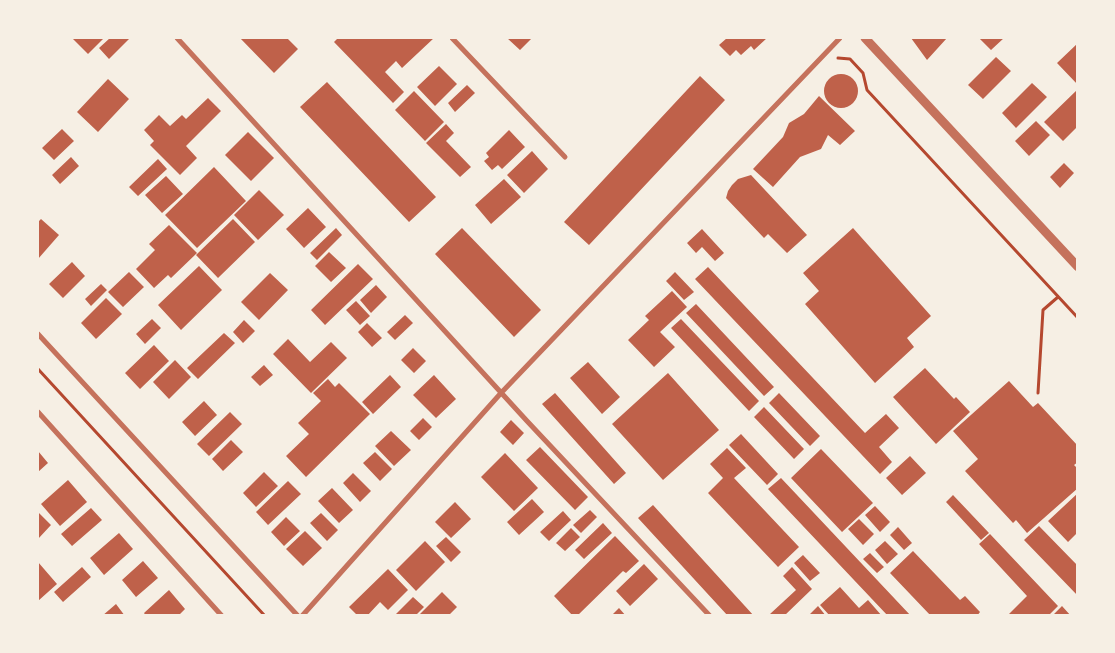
<!DOCTYPE html>
<html>
<head>
<meta charset="utf-8">
<style>
	body { margin:0 }
	#map { position:relative; width:1115px; height:653px; overflow:hidden; background:#f6efe4; font-family:Roboto,sans-serif }
	canvas { display:block }
	.frame { position:absolute; inset:0; border:39px solid #f6efe4; pointer-events:none }
</style>
</head>
<body>
<div id="map">
<canvas width="1115" height="653"></canvas>
<div class="frame"></div>
</div>
<script>
const ctx = document.querySelector('canvas').getContext('2d');
ctx.lineJoin = 'round';
function fill(path, color) { ctx.fillStyle = color; ctx.fill(path, 'evenodd'); }
const shape = rows => new Path2D(rows.map(r => 'M' + r).join(''));
function stroke(path, color, width, dash) { ctx.strokeStyle = color; ctx.lineWidth = width; ctx.lineCap = dash ? 'butt' : 'round'; ctx.setLineDash(dash || []); ctx.stroke(path); }
fill(shape([
	[72,38,104,38,88,54],
	[110,38,130,38,109,59,99,48],
	[240,38,287,38,298,49,274,73],
	[338,38,434,38,402,68,396,61,385,72,404,92,393,103,334,42],
	[507,38,532,38,520,50],
	[727,38,767,38,754,50,751,46,741,55,736,50,730,56,719,45],
	[911,38,947,38,927,60],
	[979,38,1004,38,991,50],
	[1078,43,1078,85,1057,63],
	[996,57,1011,71,983,99,968,85],
	[439,66,457,84,435,106,417,87],
	'824 91a17 17 0 1 1 34 0a17 17 0 1 1-34 0Z',
	[700,76,725,100,589,245,564,222],
	[108,79,129,99,98,132,77,112],
	[327,82,436,197,409,222,300,107],
	[1032,83,1047,97,1016,128,1002,113],
	[467,85,475,93,455,112,448,103],
	[1078,89,1078,126,1063,141,1044,122],
	[414,91,444,122,425,141,395,110],
	[819,96,855,131,840,145,828,135,821,149,800,157,773,187,753,169,783,137,789,123,804,114],
	[208,98,221,111,186,146,197,158,180,175,150,145,154,141,144,130,159,115,170,126,182,115,186,119],
	[1036,121,1050,135,1029,156,1015,141],
	[446,124,454,133,446,141,471,167,460,177,426,143],
	[62,129,74,141,54,160,42,148],
	[509,130,525,147,502,169,498,165,492,170,484,161,489,157,486,153],
	[248,132,274,158,251,181,225,155],
	[532,151,548,169,524,193,507,175],
	[71,157,79,166,60,184,52,175],
	[158,159,167,169,138,196,129,187],
	[1064,163,1074,173,1060,188,1050,177],
	[214,167,246,201,197,248,165,215],
	[751,175,807,235,787,253,768,234,764,238,726,198,728,191,732,185,738,179],
	[166,176,183,194,162,213,145,195],
	[504,179,521,197,491,224,475,205],
	[259,190,284,215,258,240,234,215],
	[308,208,326,227,304,248,286,229],
	[41,219,59,235,38,259,38,222],
	[233,219,255,242,218,278,196,255],
	[169,225,197,253,171,278,168,275,154,288,136,269,155,250,149,244],
	[336,228,342,235,317,260,310,253],
	[462,228,541,310,514,337,435,254],
	[853,228,931,316,907,338,914,347,875,383,805,304,819,291,803,273],
	[702,229,724,253,715,261,702,247,696,253,687,243],
	[329,252,346,268,331,282,315,266],
	[72,262,85,276,63,298,49,284],
	[358,264,373,279,325,325,311,310],
	[199,266,222,290,181,330,158,305],
	[708,267,865,433,886,414,899,428,879,447,892,462,880,474,695,279],
	[129,272,144,287,123,307,108,292],
	[675,272,694,292,684,300,666,281],
	[270,273,288,290,259,320,241,302],
	[101,284,107,290,91,306,85,299],
	[376,285,387,297,371,313,360,300],
	[672,291,687,307,660,332,675,347,654,367,628,340,649,320,645,316],
	[106,298,122,314,96,339,81,323],
	[356,301,370,316,360,325,346,310],
	[696,304,774,387,764,396,686,313],
	[405,315,413,323,395,340,387,332],
	[152,319,161,328,145,344,136,334],
	[681,319,759,401,749,411,671,328],
	[244,320,255,331,243,343,233,332],
	[367,323,382,338,372,347,358,332],
	[224,333,235,343,198,379,187,368],
	[288,339,310,362,331,342,347,358,311,393,273,354],
	[154,345,169,361,140,389,125,373],
	[413,348,426,361,414,373,401,360],
	[175,360,191,377,169,399,153,382],
	[588,362,620,397,602,414,570,378],
	[264,365,273,375,260,386,251,377],
	[925,368,954,399,956,397,970,412,936,444,893,397],
	[668,373,719,430,663,480,612,424],
	[390,375,401,387,373,414,362,402],
	[434,375,456,399,436,418,413,395],
	[328,379,335,387,339,383,370,414,306,477,286,456,309,434,298,423,321,401,313,393],
	[1009,381,1033,407,1038,403,1078,446,1078,462,1074,465,1078,469,1078,488,1027,533,1016,520,1013,523,965,471,978,459,953,431],
	[555,393,626,473,614,484,542,404],
	[779,393,820,436,810,446,769,403],
	[204,401,217,415,195,436,182,422],
	[764,407,804,449,794,459,754,417],
	[230,412,242,424,209,456,197,444],
	[423,418,432,427,419,440,410,431],
	[511,420,524,433,513,445,500,432],
	[391,431,411,450,394,466,375,446],
	[741,434,778,474,767,485,729,445],
	[231,440,243,452,223,471,212,459],
	[540,447,588,497,575,510,526,460],
	[727,448,746,468,734,478,799,547,778,567,708,493,723,478,710,464],
	[821,449,873,503,842,532,791,478],
	[38,451,48,463,38,472],
	[375,452,392,469,380,481,363,463],
	[505,453,538,488,514,511,481,477],
	[910,456,926,473,902,495,886,478],
	[264,472,278,486,256,507,243,493],
	[353,473,371,491,360,502,343,483],
	[781,478,911,616,888,616,768,489],
	[68,480,87,502,60,526,41,504],
	[288,481,301,494,268,525,256,512],
	[332,488,353,510,339,523,318,501],
	[1078,493,1078,532,1068,542,1048,521],
	[953,495,989,533,981,540,946,502],
	[532,499,544,512,519,535,507,522],
	[455,502,471,519,451,538,435,522],
	[653,505,754,616,728,616,638,518],
	[875,506,890,522,880,532,865,515],
	[91,508,102,520,72,546,61,534],
	[590,510,597,517,581,533,573,525],
	[563,511,571,520,549,541,540,532],
	[38,512,51,525,38,539],
	[321,513,338,530,327,541,310,523],
	[286,517,300,531,284,546,271,532],
	[859,519,874,534,863,545,848,529],
	[603,523,612,533,584,559,575,550],
	[1039,526,1078,566,1078,596,1024,540],
	[898,527,912,543,904,550,890,535],
	[571,528,580,537,565,551,556,543],
	[305,531,322,548,303,566,286,549],
	[119,533,133,549,104,575,90,558],
	[990,534,1058,606,1048,616,1007,616,1027,596,979,544],
	[615,536,639,561,626,573,623,571,577,616,573,616,554,596],
	[446,537,461,552,451,562,436,546],
	[425,541,445,562,416,591,396,570],
	[885,541,898,554,887,564,875,550],
	[913,551,960,600,965,596,980,612,977,616,931,616,890,573],
	[870,553,884,567,877,573,863,559],
	[803,555,820,573,810,581,794,563],
	[143,561,158,578,136,597,122,580],
	[38,562,57,584,38,601],
	[644,564,658,579,630,606,616,591],
	[82,567,91,577,63,602,54,592],
	[792,567,812,589,784,616,771,616,770,614,796,590,783,576],
	[388,569,408,590,388,610,380,602,367,616,358,616,349,607],
	[840,587,859,608,868,600,882,616,830,616,820,605],
	[169,590,185,609,178,616,146,616,144,613],
	[442,592,457,607,448,616,418,616],
	[413,597,424,607,415,616,394,616],
	[116,604,125,616,102,616],
	[818,606,826,616,808,616],
	[1062,606,1071,616,1052,616],
	[619,608,626,616,611,616]
]), '#bf614a');
stroke(shape([
	[838,58,850,59,863,73,867,90,1078,318],
	[38,369,265,616],
	[1038,393,1043,310,1058,297]
]), '#b5482f', 3);
stroke(shape([
	[177,38,527,421,710,616],
	[452,38,565,157],
	[38,334,298,616],
	[38,412,222,616],
	[302,616,501,393,840,38]
]), '#c5725c', 5);
stroke(shape([
	[865,38,1078,267]
]), '#c5725c', 9);
</script>
</body>
</html>
